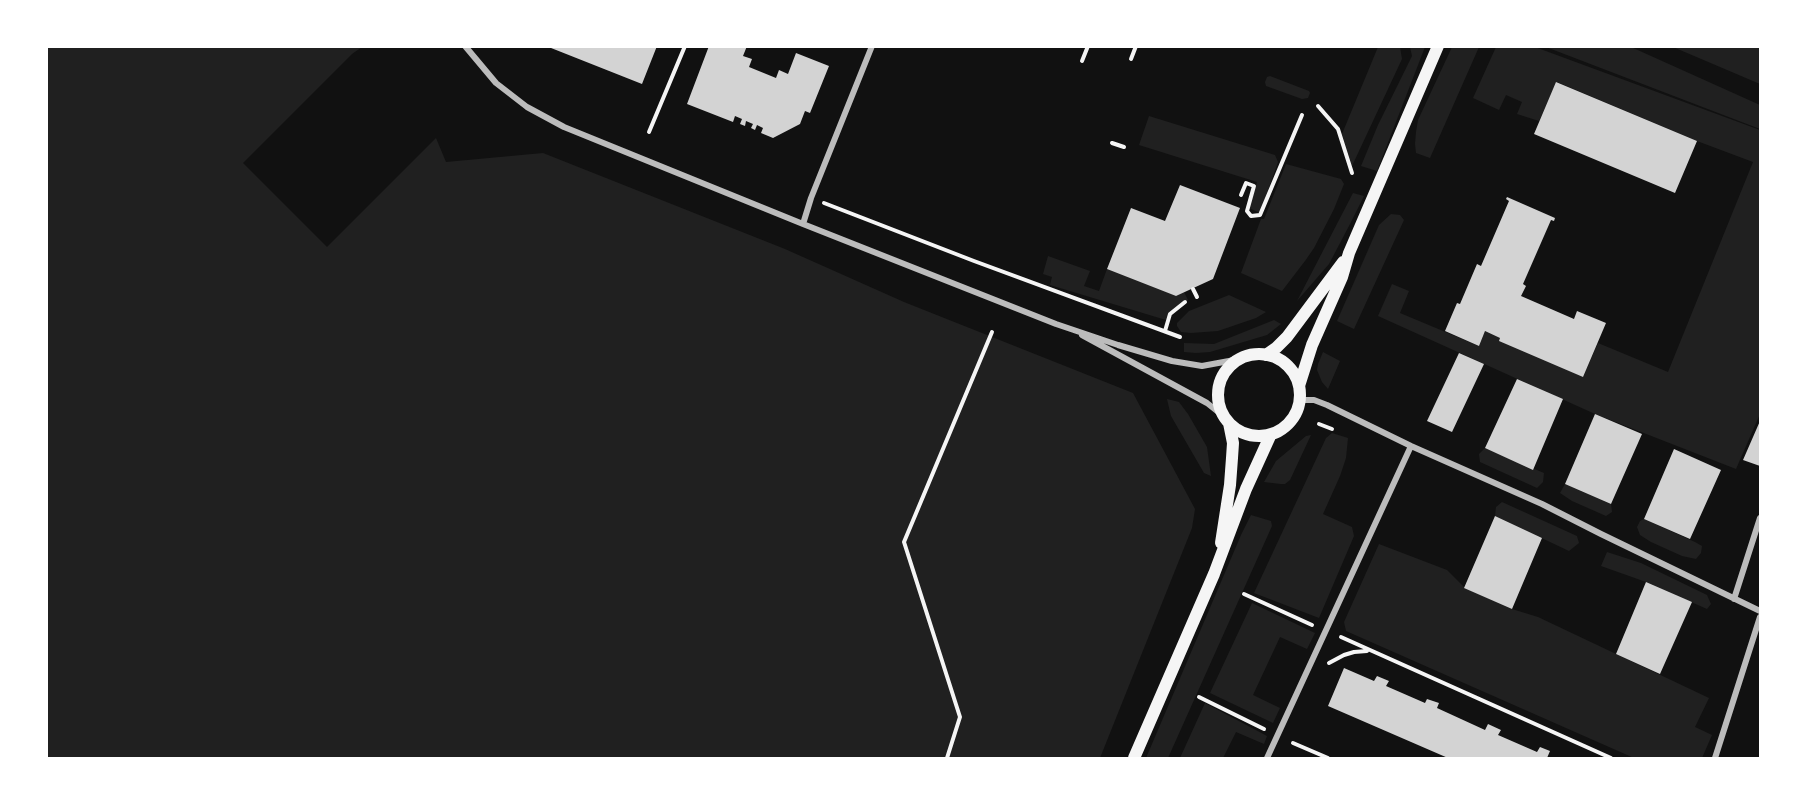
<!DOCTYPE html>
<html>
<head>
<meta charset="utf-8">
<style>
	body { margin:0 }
	#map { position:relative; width:1807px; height:805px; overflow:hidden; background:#111; font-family:"Golos Text",sans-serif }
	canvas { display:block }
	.frame { position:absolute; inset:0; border:48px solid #fff; pointer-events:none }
</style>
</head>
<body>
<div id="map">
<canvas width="1807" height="805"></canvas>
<div class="frame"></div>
</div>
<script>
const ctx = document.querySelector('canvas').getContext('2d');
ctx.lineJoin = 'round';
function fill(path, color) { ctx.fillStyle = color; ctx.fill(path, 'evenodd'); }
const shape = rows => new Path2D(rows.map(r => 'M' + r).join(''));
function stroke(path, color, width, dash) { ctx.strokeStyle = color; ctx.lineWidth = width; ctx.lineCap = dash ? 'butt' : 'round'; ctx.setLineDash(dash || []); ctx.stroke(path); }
fill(shape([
	[46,47,362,47,352,54,243,163,327,247,436,138,446,162,543,153,785,249,904,302,1133,393,1195,509,1192,528,1100,758,47,758],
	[1378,47,1400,47,1402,59,1352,166,1342,134],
	[1410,47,1425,47,1377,171,1361,166,1378,125,1412,56],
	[1452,47,1479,47,1430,158,1416,153,1415,144,1416,132,1418,120],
	[1496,47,1535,47,1760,130,1760,414,1736,469,1595,414,1378,316,1392,284,1409,291,1400,313,1479,346,1485,331,1583,377,1598,343,1668,372,1753,162,1697,141,1557,82,1539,121,1517,114,1522,102,1506,95,1499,110,1473,98],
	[1546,47,1631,47,1760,105,1760,129],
	[1673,47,1760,47,1760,84],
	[1270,76,1309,91,1310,93,1308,98,1302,99,1266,86,1265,82,1267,77],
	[1149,116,1275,155,1278,162,1260,213,1249,208,1257,182,1139,145],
	[1286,164,1341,179,1344,184,1334,209,1314,248,1305,261,1282,291,1241,273,1261,219,1264,219],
	[1353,193,1364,196,1350,224,1329,264,1297,301],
	[1391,214,1400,215,1404,220,1354,329,1337,321,1379,225],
	[1048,256,1090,271,1084,286,1099,291,1107,269,1176,296,1184,292,1188,300,1181,304,1166,320,1050,285,1052,277,1043,274],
	[1229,295,1266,312,1256,318,1218,331,1191,333,1181,332,1177,326,1177,323,1189,311],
	[1274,320,1281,324,1267,335,1210,352,1196,353,1184,352,1184,343,1214,344],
	[1323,352,1340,361,1328,389,1322,382,1317,370,1318,364],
	[1167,399,1179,402,1188,414,1207,447,1211,476,1204,473,1171,416],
	[1332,433,1348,438,1346,458,1340,476,1323,514,1352,527,1354,536,1319,618,1254,593,1326,438],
	[1311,435,1290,480,1285,484,1281,484,1264,482,1276,461,1306,436],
	[1485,448,1544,473,1543,482,1537,488,1480,462,1479,454],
	[1565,484,1611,504,1612,512,1606,516,1572,501,1560,493],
	[1502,502,1577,536,1579,543,1569,551,1495,516,1496,507],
	[1251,515,1271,521,1272,526,1168,758,1146,758,1241,535],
	[1644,519,1695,542,1702,546,1701,553,1696,559,1682,556,1651,542,1640,535,1637,527,1640,521],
	[1379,544,1447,570,1465,588,1512,609,1538,617,1709,698,1695,727,1712,735,1702,758,1634,758,1346,631,1344,622],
	[1607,552,1641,563,1707,595,1711,604,1707,609,1646,582,1601,566],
	[1252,603,1315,633,1307,649,1280,637,1253,695,1280,708,1273,723,1210,693],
	[1205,703,1267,736,1264,744,1236,732,1223,758,1180,758]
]), '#202020');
fill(shape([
	[546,46,657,46,642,84],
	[709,46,747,46,743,56,752,59,749,67,776,78,779,70,788,74,796,53,829,66,810,113,805,111,800,124,773,138,761,133,763,128,757,125,755,130,751,128,753,124,746,121,745,126,740,124,742,119,735,116,733,122,687,104],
	[1556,82,1697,141,1675,193,1534,134],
	[1180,185,1240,208,1213,279,1176,296,1107,269,1131,208,1165,221],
	[1507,197,1555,218,1554,221,1551,220,1523,284,1526,286,1521,296,1574,319,1577,311,1606,323,1583,377,1499,341,1500,338,1485,331,1479,346,1445,331,1457,303,1460,304,1477,264,1481,266,1509,201,1506,199],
	[1459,353,1484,364,1452,432,1427,421],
	[1517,379,1563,399,1533,470,1485,448],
	[1595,414,1642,434,1611,504,1565,484],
	[1760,421,1760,466,1743,460],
	[1674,449,1721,470,1690,539,1644,519],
	[1495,516,1542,538,1512,609,1464,588],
	[1646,582,1692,602,1660,674,1616,654],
	[1344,668,1374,681,1377,676,1389,681,1386,686,1425,703,1427,699,1439,703,1437,708,1485,730,1488,724,1501,730,1498,735,1537,752,1540,747,1550,751,1547,758,1448,758,1328,706]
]), '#d3d3d3');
stroke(shape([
	[1131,59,1136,46],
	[1082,61,1088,46],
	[1318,106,1338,129,1352,173],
	[649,132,685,46],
	[1112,143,1124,147],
	[1241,195,1246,183,1254,186,1247,211,1251,216,1260,215,1302,115],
	[824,203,974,261,1180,337],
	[1193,289,1197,297],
	[1165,331,1170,314,1185,302],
	[1319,424,1332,429],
	[1244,594,1312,625],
	[1341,637,1611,758],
	[1329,663,1344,655,1354,652,1367,651],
	[1199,697,1264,729],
	[1293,743,1328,758],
	[947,758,960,717,904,542,992,332]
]), '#f5f5f5', 4);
stroke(shape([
	[465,46,496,83,527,107,564,127,803,224,1056,324,1118,345,1172,361,1202,366,1229,361,1244,356],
	[803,224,811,198,872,46],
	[1082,335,1207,403,1222,415],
	[1300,400,1314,400,1327,405,1411,446,1542,504,1601,534,1760,611],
	[1734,599,1760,518],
	[1267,758,1411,446],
	[1715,758,1760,617]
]), '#bcbcbc', 6);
stroke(shape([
	'1218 395a41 41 0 1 1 82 0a41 41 0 1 1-82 0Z',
	[1266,355,1276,348,1287,337,1343,262],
	[1299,386,1312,345,1342,277,1349,253,1438,46],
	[1221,543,1230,485,1232,458,1233,443,1229,423],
	[1134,758,1214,574,1246,489,1271,434]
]), '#f5f5f5', 12);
</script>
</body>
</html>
